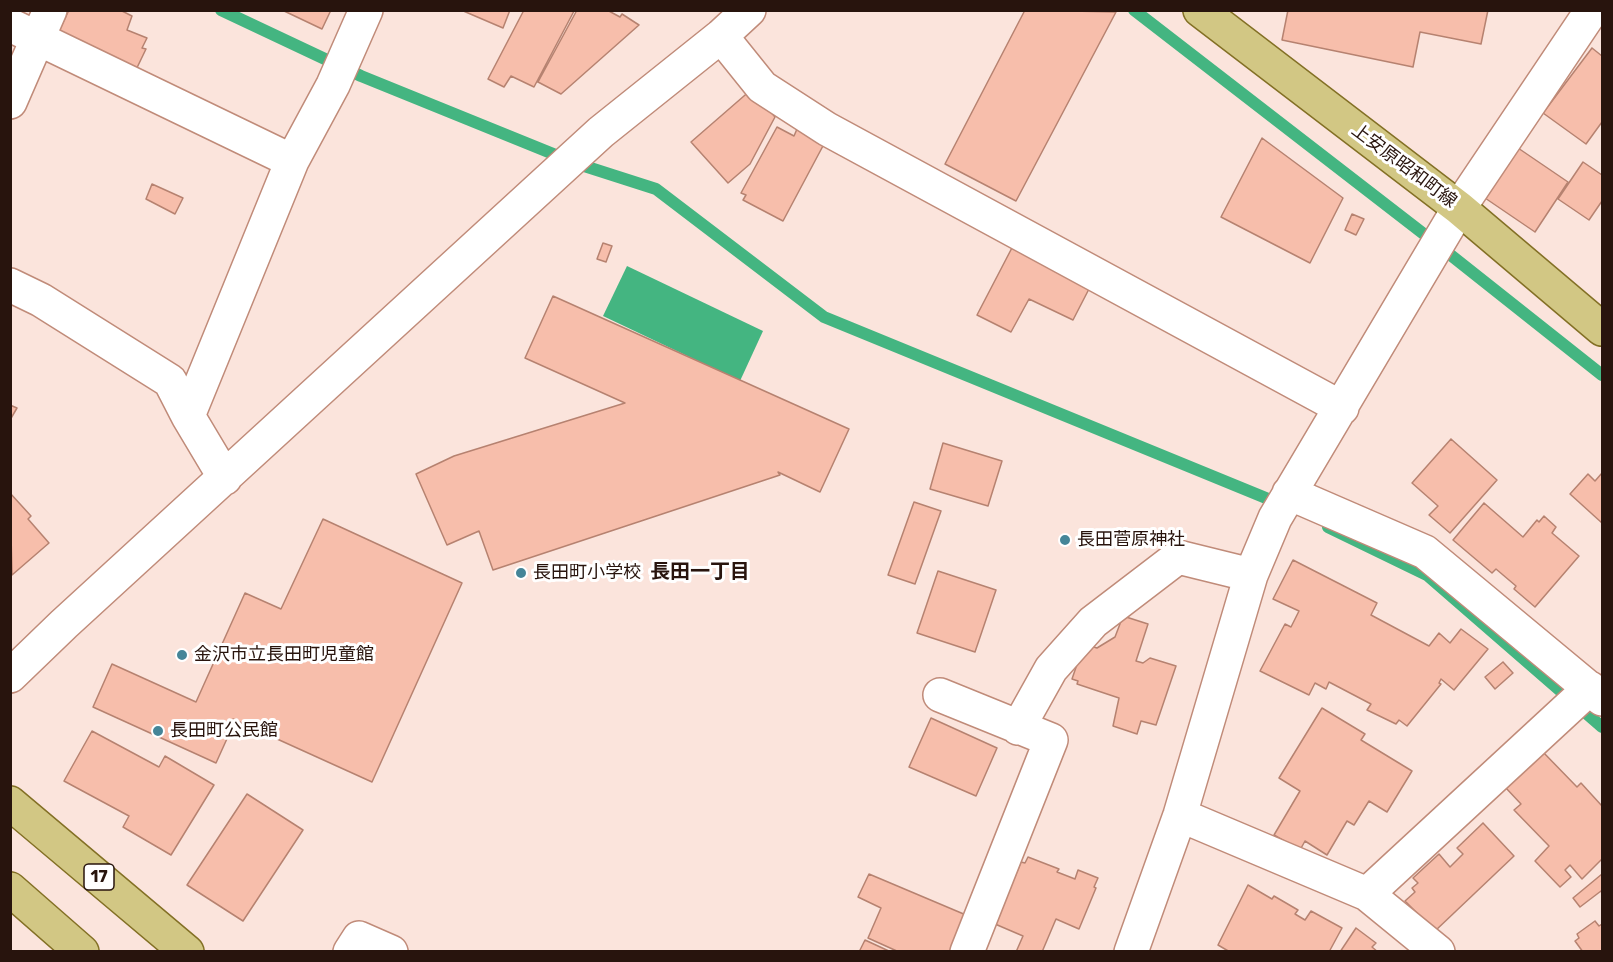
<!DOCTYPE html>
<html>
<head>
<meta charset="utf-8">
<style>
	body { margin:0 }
	#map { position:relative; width:1613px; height:962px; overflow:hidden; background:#fbe4dc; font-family:Rubik,sans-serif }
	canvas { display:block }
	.frame { position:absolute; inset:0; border:12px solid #28140d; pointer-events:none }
</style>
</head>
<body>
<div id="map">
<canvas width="1613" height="962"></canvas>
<div class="frame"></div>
</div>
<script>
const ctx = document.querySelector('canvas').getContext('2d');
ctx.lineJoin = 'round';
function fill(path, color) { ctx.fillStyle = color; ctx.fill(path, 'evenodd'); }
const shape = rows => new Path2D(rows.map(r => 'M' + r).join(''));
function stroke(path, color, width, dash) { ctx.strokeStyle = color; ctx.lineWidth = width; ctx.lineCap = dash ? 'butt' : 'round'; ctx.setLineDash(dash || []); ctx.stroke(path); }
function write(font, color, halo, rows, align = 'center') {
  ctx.font = font + ' Rubik,"Noto Sans JP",sans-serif'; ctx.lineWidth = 6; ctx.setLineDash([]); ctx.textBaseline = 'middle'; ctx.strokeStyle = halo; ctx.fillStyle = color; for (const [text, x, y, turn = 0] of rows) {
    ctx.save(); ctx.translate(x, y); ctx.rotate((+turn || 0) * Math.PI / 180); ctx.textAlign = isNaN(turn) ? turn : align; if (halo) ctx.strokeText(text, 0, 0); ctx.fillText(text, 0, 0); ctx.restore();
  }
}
fill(shape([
	[627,266,763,331,740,381,603,316]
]), '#44b581');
stroke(shape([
	[221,10,361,76,578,164,656,189,824,317,1283,505],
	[1134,10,1438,245,1602,375],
	[1328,527,1427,575,1602,727]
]), '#44b581', 12);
const building = shape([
	[69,10,120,10,132,16,127,30,147,38,142,48,146,49,133,76,55,39,69,10],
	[282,10,331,10,322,29,282,10],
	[461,10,510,10,503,28,461,10],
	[524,10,574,11,534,87,511,76,504,87,488,79,524,10],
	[577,10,607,10,620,17,622,14,639,25,561,94,538,82,577,10],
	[1025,10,1116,12,1016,201,945,164,1025,10],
	[1288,10,1488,10,1481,44,1420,32,1413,67,1282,40,1288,10],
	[1592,48,1602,56,1602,122,1586,144,1543,113,1592,48],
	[752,89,775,117,750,164,728,183,691,142,752,89],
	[777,127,794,136,797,129,824,144,783,221,743,200,746,195,741,193,777,127],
	[1262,138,1343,198,1310,263,1221,217,1262,138],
	[1518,148,1568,182,1535,232,1485,198,1518,148],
	[1583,162,1602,175,1602,201,1589,220,1558,199,1583,162],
	[152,184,183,198,175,214,146,199,152,184],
	[1352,214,1364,219,1356,235,1345,230,1352,214],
	[1015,242,1090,287,1073,320,1029,299,1011,332,977,315,1015,242],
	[603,243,612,246,606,262,597,259,603,243],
	[553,296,849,429,820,492,778,472,780,475,493,570,479,531,447,545,416,474,454,456,625,403,525,358,553,296],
	[10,405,17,408,10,420,10,405],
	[1451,439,1497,480,1450,533,1429,515,1438,506,1412,483,1451,439],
	[943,443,1002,461,988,506,930,489,943,443],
	[1602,473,1602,523,1570,494,1588,474,1595,481,1602,473],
	[10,493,31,516,28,519,49,543,12,575,10,493],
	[914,502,941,511,915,584,888,575,914,502],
	[1484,503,1523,537,1537,520,1539,522,1544,516,1556,527,1552,533,1579,556,1535,607,1514,589,1516,586,1496,569,1492,573,1453,540,1484,503],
	[323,519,462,583,372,782,233,719,235,721,216,763,93,707,112,664,196,702,245,593,281,609,323,519],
	[1293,560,1377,603,1371,615,1429,646,1439,633,1450,643,1461,629,1488,649,1454,690,1441,679,1439,683,1441,684,1407,726,1399,720,1396,724,1367,710,1371,704,1329,682,1326,689,1315,683,1309,695,1260,671,1285,624,1291,627,1299,611,1273,599,1293,560],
	[938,571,996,590,975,652,917,633,938,571],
	[1123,616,1148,624,1136,661,1143,663,1150,658,1176,666,1156,725,1141,721,1137,734,1113,726,1119,698,1077,684,1078,681,1072,679,1084,644,1097,648,1115,637,1123,616],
	[1503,662,1513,673,1495,689,1485,677,1503,662],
	[1322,708,1365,734,1361,740,1412,771,1387,812,1369,801,1354,825,1347,821,1327,855,1305,841,1300,850,1274,835,1300,791,1279,778,1322,708],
	[931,718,997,748,976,796,909,767,931,718],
	[92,731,159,767,165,756,214,785,171,855,123,827,129,816,64,781,92,731],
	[1542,751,1577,787,1581,783,1602,806,1602,859,1582,879,1570,865,1565,870,1571,877,1560,887,1535,861,1549,846,1514,810,1521,804,1505,787,1542,751],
	[247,794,303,830,243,921,187,885,247,794],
	[1483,823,1514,856,1435,931,1405,901,1415,892,1412,888,1418,883,1413,878,1439,854,1450,867,1463,854,1457,848,1483,823],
	[1028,857,1059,869,1057,872,1075,879,1078,870,1098,878,1094,887,1096,888,1079,929,1056,919,1042,952,1016,952,1023,936,995,924,1021,862,1025,863,1028,857],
	[869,874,966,915,950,952,899,952,868,938,881,908,858,897,869,874],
	[1602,874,1602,893,1601,891,1580,907,1573,898,1602,874],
	[1248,885,1272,899,1274,896,1298,910,1295,914,1305,920,1311,911,1342,928,1329,952,1230,952,1218,945,1248,885],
	[1595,921,1599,926,1602,924,1602,952,1583,952,1575,941,1579,938,1577,934,1595,921],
	[1356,928,1376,943,1372,947,1378,952,1340,952,1356,928],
	[865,940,891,952,859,952,865,940]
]);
fill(building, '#f7beab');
stroke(building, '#b68270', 1.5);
const minor = shape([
	[10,25,292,161],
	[721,36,762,87,827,129,1342,408],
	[10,102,50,10],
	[10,285,41,300,170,381,188,416],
	[225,478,188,416,292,161,333,85,366,10],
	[1289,493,1425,552,1602,699],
	[10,676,64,624,601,132,721,36,749,10],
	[940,695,1051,740,967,952],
	[1018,728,1051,669,1093,622,1178,557,1251,575],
	[1180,815,1367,894,1438,952],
	[1367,894,1590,688],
	[350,952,359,938,391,952],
	[1131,952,1180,815,1251,575,1275,518,1459,208,1592,10]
]);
const major = shape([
	[1200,10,1459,208,1602,329],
	[10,803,187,952],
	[10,889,82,952]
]);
stroke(minor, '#c08b79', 36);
stroke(major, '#837025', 36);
stroke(minor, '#fff', 33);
stroke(major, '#d2c784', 33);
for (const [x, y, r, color] of [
	[1065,540,6,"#458598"],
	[521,573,6,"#458598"],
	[182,655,6,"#458598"],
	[158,731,6,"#458598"]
]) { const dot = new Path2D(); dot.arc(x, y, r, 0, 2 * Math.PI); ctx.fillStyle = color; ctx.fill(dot); stroke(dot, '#fff', 2); }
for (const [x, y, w] of [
	[99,877,30]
]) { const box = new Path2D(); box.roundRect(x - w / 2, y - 13, w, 26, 4.5); ctx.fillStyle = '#fff'; ctx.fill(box); stroke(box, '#28140d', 1.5); }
write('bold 16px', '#28140d', null, [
	["17",99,877]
]);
write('18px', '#28140d', '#fff', [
	["上安原昭和町線",1404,166,37]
]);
write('18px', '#28140d', '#fff', [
	["長田菅原神社",1077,540],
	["長田町小学校",533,573],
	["金沢市立長田町児童館",194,655],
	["長田町公民館",170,731]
], 'left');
write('bold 20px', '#28140d', '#fff', [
	["長田一丁目",700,572]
]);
</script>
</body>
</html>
